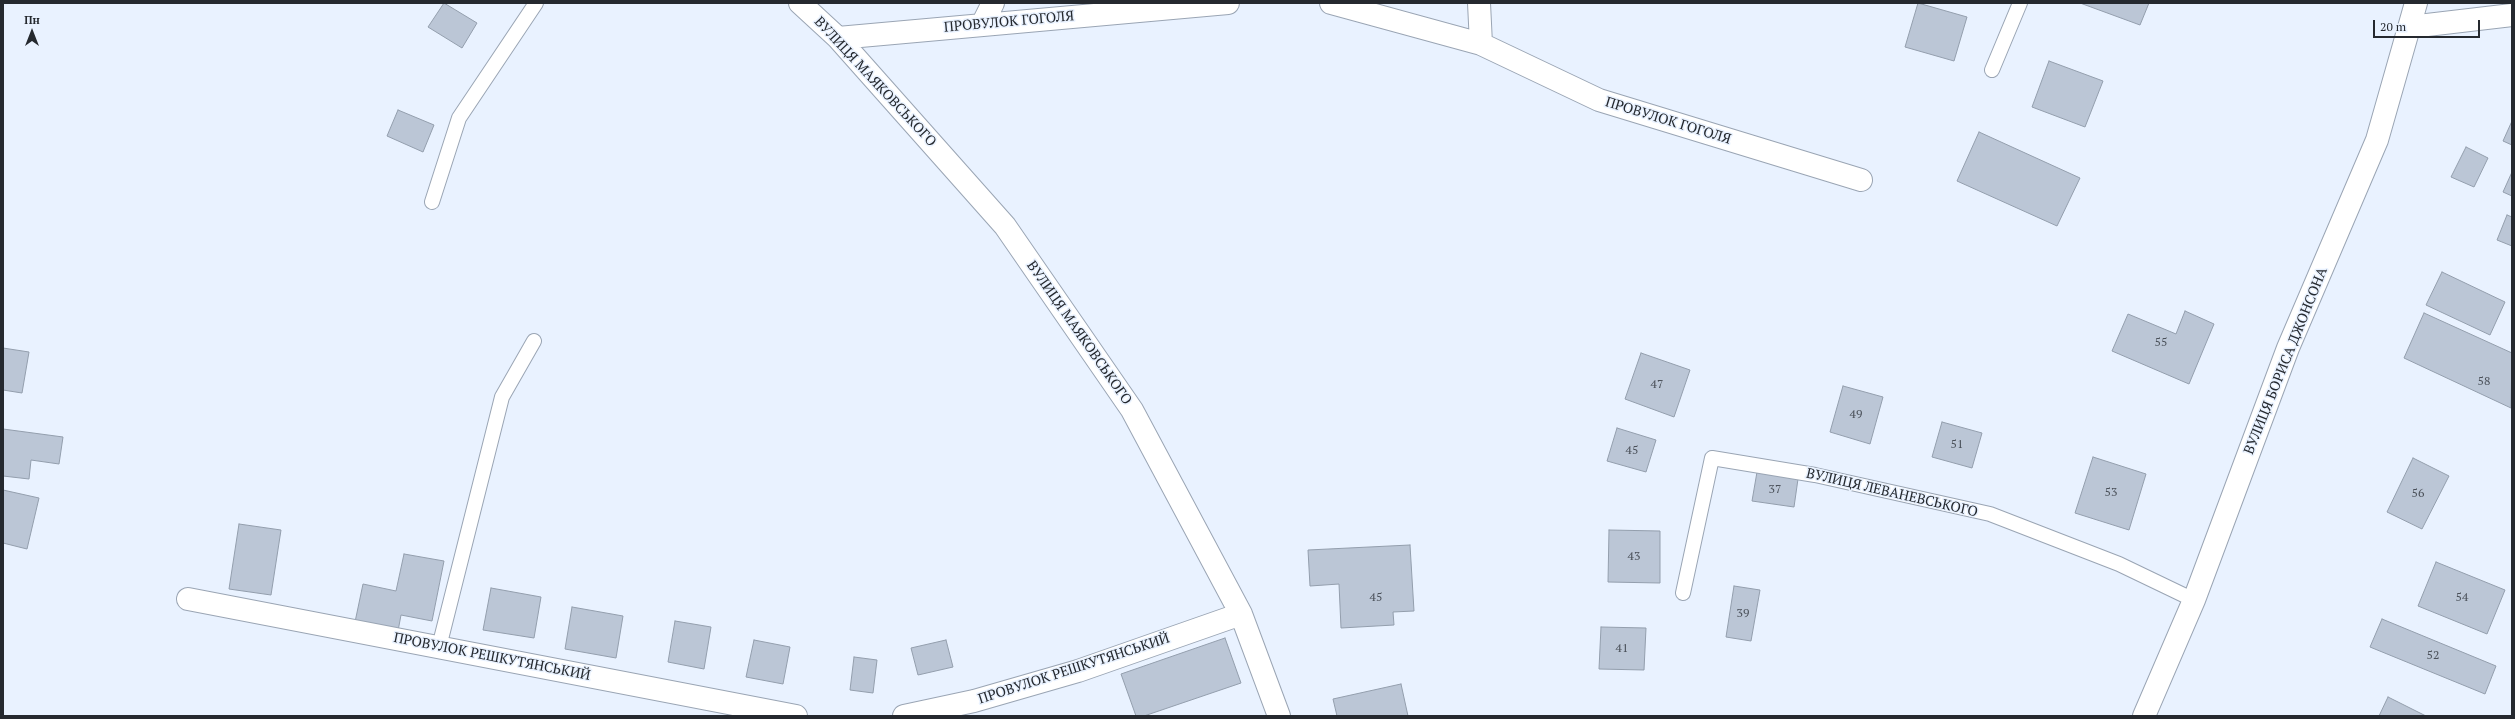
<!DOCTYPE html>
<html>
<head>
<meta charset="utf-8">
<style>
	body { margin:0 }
	#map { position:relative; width:2515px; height:719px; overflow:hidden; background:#e9f2ff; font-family:"PT Serif",serif }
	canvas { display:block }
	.frame { position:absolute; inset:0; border:4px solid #25292f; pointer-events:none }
	.north { position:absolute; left:12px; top:12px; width:40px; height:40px; -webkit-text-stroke:3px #e9f2ff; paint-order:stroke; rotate:0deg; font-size:11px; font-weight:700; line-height:16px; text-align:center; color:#25292f }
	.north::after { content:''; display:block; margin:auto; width:14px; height:18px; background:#25292f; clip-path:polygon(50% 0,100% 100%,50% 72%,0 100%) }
	.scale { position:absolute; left:2373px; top:20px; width:107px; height:18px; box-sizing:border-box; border:2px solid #25292f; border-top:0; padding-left:5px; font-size:12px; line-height:14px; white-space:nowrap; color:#25292f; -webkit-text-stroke:3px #e9f2ff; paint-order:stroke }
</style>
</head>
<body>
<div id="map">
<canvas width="2515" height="719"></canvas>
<div class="frame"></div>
<div class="north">Пн</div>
<div class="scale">20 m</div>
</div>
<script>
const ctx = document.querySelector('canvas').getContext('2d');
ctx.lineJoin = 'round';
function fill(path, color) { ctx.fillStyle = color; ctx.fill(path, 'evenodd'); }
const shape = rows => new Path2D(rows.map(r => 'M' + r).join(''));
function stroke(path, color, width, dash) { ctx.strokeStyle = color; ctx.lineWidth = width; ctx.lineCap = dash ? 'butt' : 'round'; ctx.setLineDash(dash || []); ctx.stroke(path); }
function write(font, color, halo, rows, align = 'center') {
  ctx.font = font + ' "PT Serif",serif'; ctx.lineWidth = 3; ctx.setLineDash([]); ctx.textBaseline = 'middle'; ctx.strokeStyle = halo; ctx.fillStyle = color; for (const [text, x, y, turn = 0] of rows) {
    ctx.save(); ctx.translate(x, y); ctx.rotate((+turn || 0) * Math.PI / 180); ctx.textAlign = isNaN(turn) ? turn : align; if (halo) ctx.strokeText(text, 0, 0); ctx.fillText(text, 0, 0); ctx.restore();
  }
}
const building = shape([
	[444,3,477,23,462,48,428,27,444,3],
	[1918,3,1967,17,1954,61,1905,47,1918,3],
	[2080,3,2149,3,2140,25,2080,3],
	[2049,61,2103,81,2085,127,2032,107,2049,61],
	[398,110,434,125,423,152,387,136,398,110],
	[2512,121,2512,145,2503,141,2512,121],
	[1979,132,2080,178,2057,226,1957,181,1979,132],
	[2466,147,2488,158,2474,187,2451,177,2466,147],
	[2512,172,2512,196,2503,192,2512,172],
	[2507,215,2512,217,2512,246,2497,240,2507,215],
	[2442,272,2505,302,2490,335,2426,305,2442,272],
	[2185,311,2214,324,2189,384,2112,351,2128,314,2176,334,2185,311],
	[2424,313,2512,353,2511,408,2404,358,2424,313],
	[3,348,29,352,22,393,3,390,3,348],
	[1641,353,1690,370,1674,417,1625,399,1641,353],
	[1843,386,1883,397,1870,444,1830,432,1843,386],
	[1942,422,1982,433,1972,468,1932,457,1942,422],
	[1617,428,1656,440,1646,472,1607,461,1617,428],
	[3,429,63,437,59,464,31,460,29,479,3,476,3,429],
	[2093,457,2146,474,2129,530,2075,513,2093,457],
	[2413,458,2449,476,2422,529,2387,512,2413,458],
	[1757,472,1798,479,1794,507,1752,501,1757,472],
	[3,490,39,498,27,549,3,543,3,490],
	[239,524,281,530,271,595,229,589,239,524],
	[1609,530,1660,531,1660,583,1608,582,1609,530],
	[1410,545,1414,611,1393,612,1394,625,1341,628,1339,584,1310,586,1308,550,1410,545],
	[404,554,444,561,432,621,401,615,398,631,355,622,363,584,396,591,404,554],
	[2436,562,2505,590,2487,634,2418,606,2436,562],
	[1734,586,1760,590,1751,641,1726,637,1734,586],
	[491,588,541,597,534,638,483,630,491,588],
	[572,607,623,616,616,658,565,649,572,607],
	[2382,619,2496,666,2485,694,2370,647,2382,619],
	[675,621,711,627,704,669,668,662,675,621],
	[1601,627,1646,628,1644,670,1599,669,1601,627],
	[1225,638,1241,683,1144,716,1136,716,1121,674,1225,638],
	[754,640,790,647,783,684,746,677,754,640],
	[946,640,953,667,918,675,911,648,946,640],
	[854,657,877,660,873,693,850,690,854,657],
	[1401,684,1408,716,1337,716,1333,699,1401,684],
	[2388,697,2426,716,2379,716,2388,697]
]);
fill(building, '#bbc6d6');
stroke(building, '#939ead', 1);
const lane = shape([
	[1992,70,2020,3],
	[432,202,459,118,536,3],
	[1683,593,1712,458,1815,475,1990,514,2119,564,2194,600],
	[439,647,502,397,534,341]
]);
const street = shape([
	[800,3,838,38,1005,226,1132,410,1241,614,1279,716],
	[1331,3,1481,44,1599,100,1861,180],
	[1479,3,1481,44],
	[983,23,993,3],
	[2410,27,2512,15],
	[838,38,1228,3],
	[188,599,796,716],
	[904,716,974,701,1078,671,1241,614],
	[2144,716,2194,600,2288,348,2377,140,2416,3]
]);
stroke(lane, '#9aa5b4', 16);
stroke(street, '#9aa5b4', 24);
stroke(lane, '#fff', 14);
stroke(street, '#fff', 22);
write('12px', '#4a5059', null, [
	["55",2161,343],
	["58",2484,382],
	["47",1657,385],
	["49",1856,415],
	["51",1957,445],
	["45",1632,451],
	["37",1775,490],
	["53",2111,493],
	["56",2418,494],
	["43",1634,557],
	["45",1376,598],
	["54",2462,598],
	["39",1743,614],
	["41",1622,649],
	["52",2433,656]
]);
write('14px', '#25292f', '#e9f2ff', [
	["ПРОВУЛОК ГОГОЛЯ",1009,22,-5],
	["ВУЛИЦЯ МАЯКОВСЬКОГО",875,82,47],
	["ПРОВУЛОК ГОГОЛЯ",1668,121,17],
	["ВУЛИЦЯ МАЯКОВСЬКОГО",1079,333,55],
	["ВУЛИЦЯ БОРИСА ДЖОНСОНА",2286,361,-68],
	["ВУЛИЦЯ ЛЕВАНЕВСЬКОГО",1892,493,13],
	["ПРОВУЛОК РЕШКУТЯНСЬКИЙ",492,657,11],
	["ПРОВУЛОК РЕШКУТЯНСЬКИЙ",1074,669,-18]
]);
</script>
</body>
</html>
